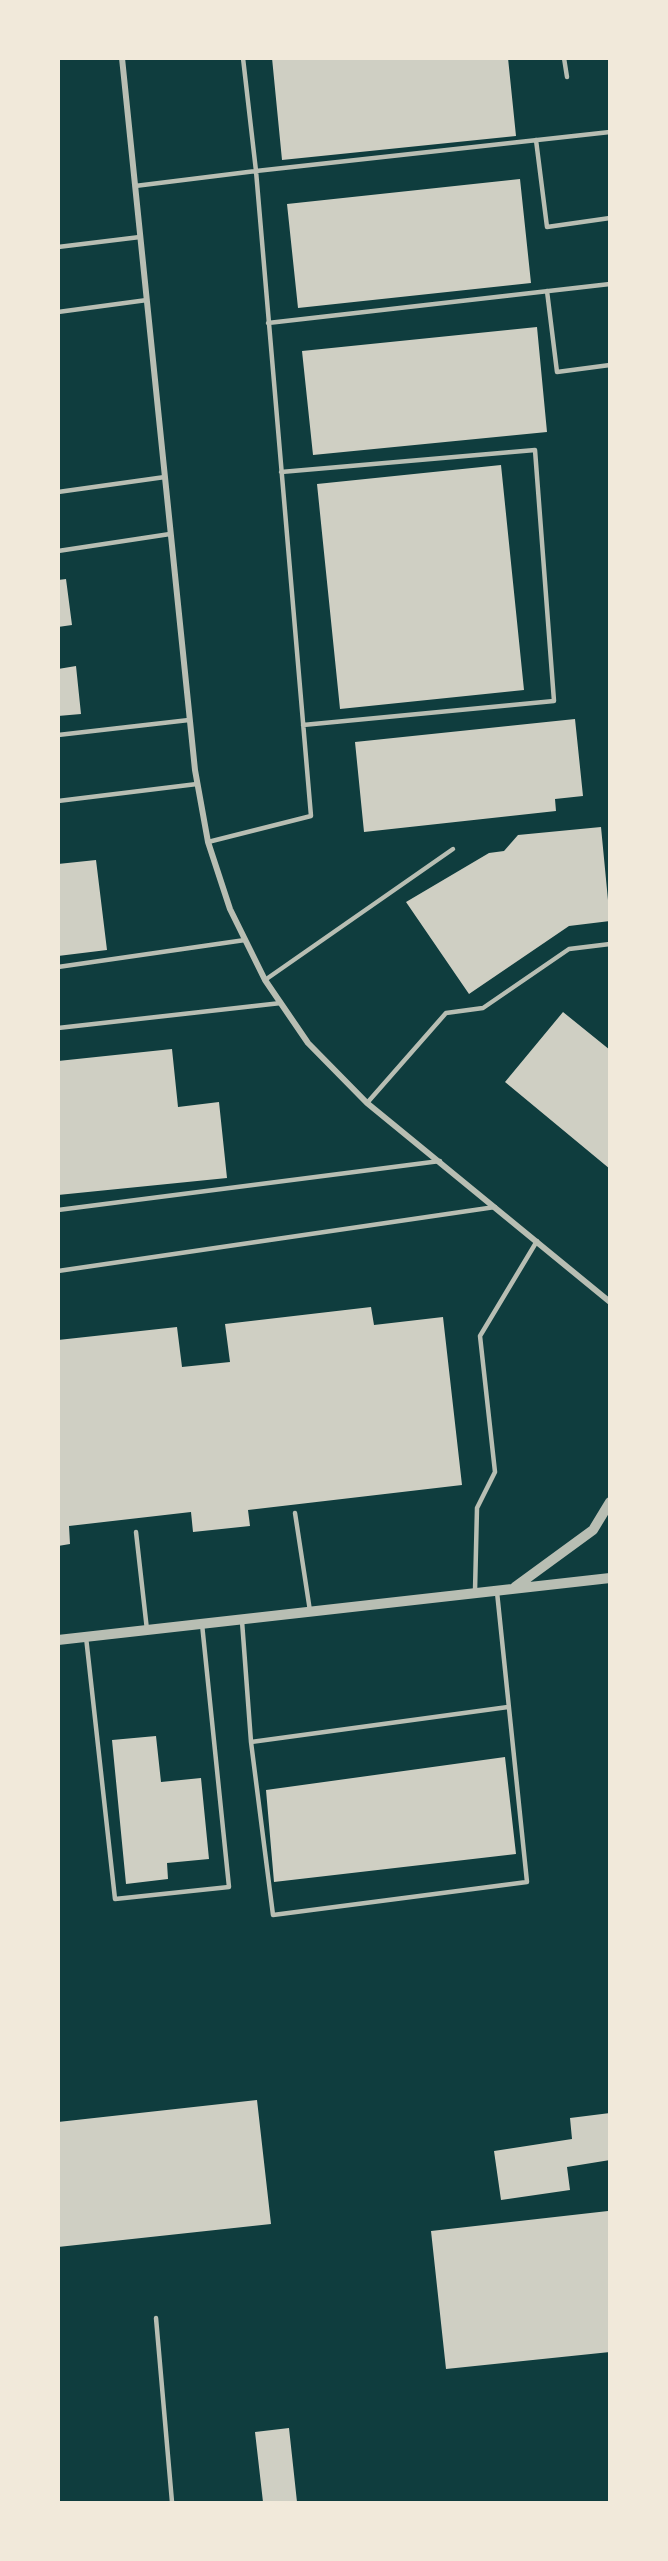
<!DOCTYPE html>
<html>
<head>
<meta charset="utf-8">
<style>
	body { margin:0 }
	#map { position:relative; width:668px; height:2561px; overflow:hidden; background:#0f3d3e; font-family:"Titillium Web",sans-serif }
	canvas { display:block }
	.frame { position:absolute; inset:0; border:60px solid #f1e9da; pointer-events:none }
</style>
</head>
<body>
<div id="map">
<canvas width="668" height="2561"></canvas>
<div class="frame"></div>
</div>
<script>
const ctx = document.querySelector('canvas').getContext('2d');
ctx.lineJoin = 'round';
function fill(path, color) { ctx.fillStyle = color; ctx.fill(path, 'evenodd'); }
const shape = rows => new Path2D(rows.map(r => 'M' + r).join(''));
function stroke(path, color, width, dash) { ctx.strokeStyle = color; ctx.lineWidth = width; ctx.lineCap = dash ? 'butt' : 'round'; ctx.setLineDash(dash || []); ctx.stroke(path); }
fill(shape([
	[272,58,508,58,516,136,282,160],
	[520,179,531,283,298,308,287,204],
	[537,327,547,432,313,455,302,351],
	[501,465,524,690,340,709,317,484],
	[66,579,72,625,58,627,58,580],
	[76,666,81,714,58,716,58,669],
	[575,719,583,796,555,799,556,811,364,832,355,742],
	[601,827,610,921,569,926,469,994,406,902,489,853,504,851,518,835],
	[96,860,107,950,58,956,58,864],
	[563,1012,610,1050,610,1169,505,1082],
	[172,1049,178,1107,219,1102,227,1178,58,1195,58,1061],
	[371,1307,374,1325,443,1317,462,1485,248,1510,250,1526,193,1532,191,1512,69,1526,70,1544,58,1546,58,1340,177,1327,182,1367,230,1362,225,1324],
	[156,1736,161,1782,201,1778,209,1859,167,1863,168,1879,126,1884,112,1740],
	[505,1757,516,1854,274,1882,266,1790],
	[257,2100,271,2224,58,2247,58,2122],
	[610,2113,610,2160,567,2167,570,2190,501,2200,494,2151,572,2139,570,2118],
	[608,2211,610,2352,446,2369,431,2231],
	[289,2428,297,2502,263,2502,255,2432]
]), '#cfcfc3');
stroke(shape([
	[243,58,256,171,610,132],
	[564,58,567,77],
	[536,140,547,227,610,218],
	[135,186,256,171,311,816,208,842],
	[58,247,140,237],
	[547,291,557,372,610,365],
	[58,312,147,300],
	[268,323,610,284],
	[281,472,535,450,554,701,303,725],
	[58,492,165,477],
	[58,551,170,534],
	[58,735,189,720],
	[58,801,197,784],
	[58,967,245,940],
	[265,980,453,849],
	[58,1028,281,1003],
	[367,1103,446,1013,483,1008,569,949,610,944],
	[58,1210,440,1161],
	[58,1271,495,1207],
	[295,1513,310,1611],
	[136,1532,147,1630],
	[475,1591,477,1508,495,1472,480,1336,537,1241],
	[242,1621,251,1742,273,1915,527,1882,497,1592],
	[86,1637,115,1899,229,1887,202,1624],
	[251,1742,508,1707],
	[156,2318,172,2502]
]), '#b8beb3', 4.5);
stroke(shape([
	[122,58,195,770,208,842,230,909,265,980,308,1043,367,1103,610,1302]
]), '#b8beb3', 6);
stroke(shape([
	[515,1587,593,1530,610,1502],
	[58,1640,610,1578]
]), '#b8beb3', 10);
</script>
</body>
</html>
